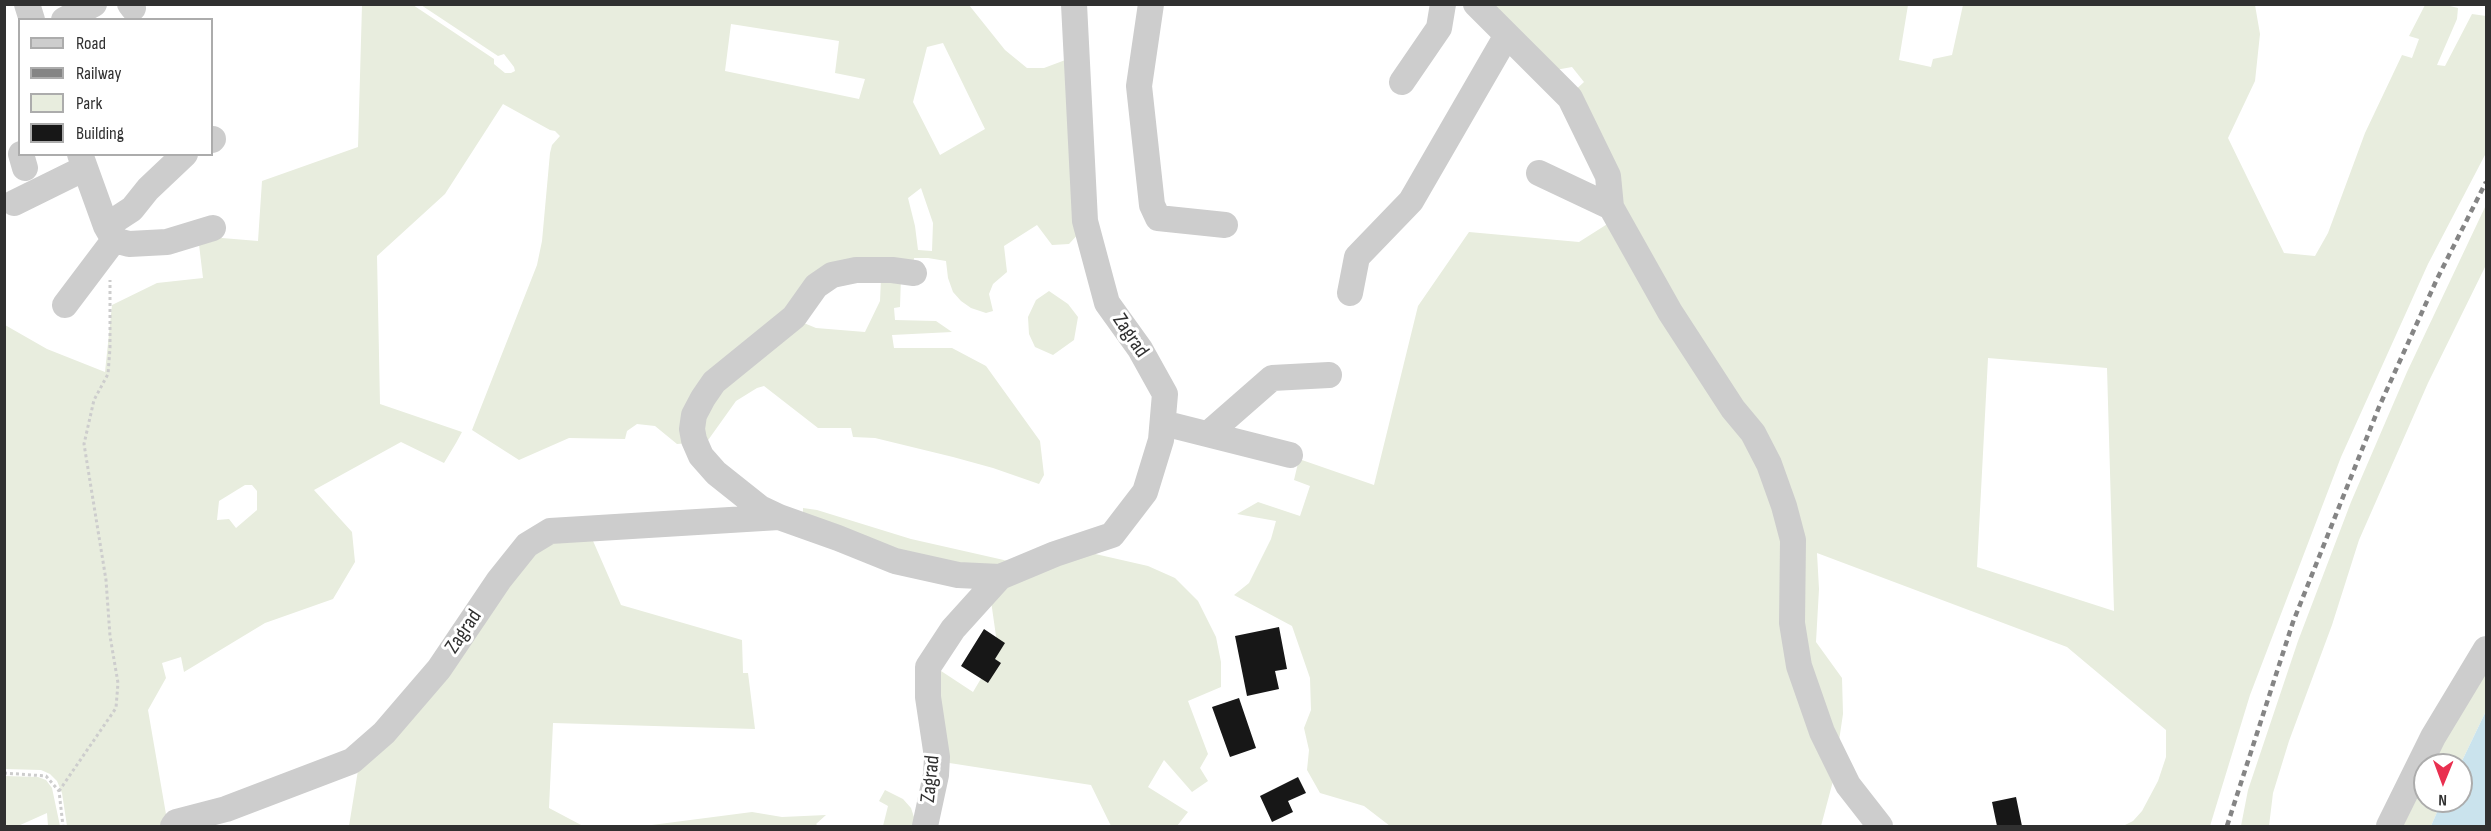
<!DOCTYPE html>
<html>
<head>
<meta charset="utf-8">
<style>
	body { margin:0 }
	#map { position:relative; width:2491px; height:831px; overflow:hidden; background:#fff; font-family:"Sofia Sans Condensed",sans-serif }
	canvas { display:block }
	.frame { position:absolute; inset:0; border:6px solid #303030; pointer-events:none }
	.legend { position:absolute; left:18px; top:18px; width:195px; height:138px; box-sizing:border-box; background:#fff; border:2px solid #acacac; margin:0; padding:8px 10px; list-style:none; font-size:18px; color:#303030 }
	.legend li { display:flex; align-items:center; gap:12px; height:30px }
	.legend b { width:30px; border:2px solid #acacac }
	.north { position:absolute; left:2413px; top:753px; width:60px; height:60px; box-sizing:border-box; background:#fff; border:2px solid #acacac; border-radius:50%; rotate:181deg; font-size:16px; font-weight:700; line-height:24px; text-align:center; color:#303030 }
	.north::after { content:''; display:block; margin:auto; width:21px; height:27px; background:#e93050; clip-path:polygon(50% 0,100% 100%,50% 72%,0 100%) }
</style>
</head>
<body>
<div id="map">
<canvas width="2491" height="831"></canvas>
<div class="frame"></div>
<ul class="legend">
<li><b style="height:8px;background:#cdcdcd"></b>Road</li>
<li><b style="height:8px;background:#858585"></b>Railway</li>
<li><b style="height:16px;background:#e8edde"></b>Park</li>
<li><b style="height:16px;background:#171717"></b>Building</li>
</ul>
<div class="north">N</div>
</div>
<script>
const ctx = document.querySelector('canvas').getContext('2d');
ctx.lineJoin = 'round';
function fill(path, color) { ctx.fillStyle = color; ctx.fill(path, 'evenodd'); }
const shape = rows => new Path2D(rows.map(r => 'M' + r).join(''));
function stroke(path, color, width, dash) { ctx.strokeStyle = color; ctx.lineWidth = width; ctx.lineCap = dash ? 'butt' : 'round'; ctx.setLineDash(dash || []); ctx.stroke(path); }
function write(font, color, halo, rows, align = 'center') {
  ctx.font = font + ' "Sofia Sans Condensed",sans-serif'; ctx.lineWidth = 6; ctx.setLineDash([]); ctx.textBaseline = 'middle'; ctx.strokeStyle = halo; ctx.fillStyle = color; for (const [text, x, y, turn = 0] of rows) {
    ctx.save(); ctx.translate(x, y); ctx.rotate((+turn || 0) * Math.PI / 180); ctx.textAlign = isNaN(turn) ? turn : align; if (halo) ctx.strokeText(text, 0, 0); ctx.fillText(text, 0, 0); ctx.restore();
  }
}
fill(shape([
	[362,5,413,5,494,59,494,64,505,73,511,73,515,71,514,67,504,54,498,56,421,5,969,5,1005,50,1027,68,1044,68,1068,59,1082,230,1069,244,1052,245,1037,225,1004,246,1007,272,993,284,989,294,993,311,986,313,971,308,961,301,953,292,948,278,946,261,928,258,914,258,913,268,856,266,730,363,690,443,677,444,655,426,637,424,627,431,625,439,569,438,519,460,472,430,537,265,542,241,550,153,552,145,560,136,555,131,550,130,503,104,445,194,377,256,380,404,462,432,456,443,444,463,401,442,314,490,352,532,355,562,333,599,265,623,184,672,181,657,162,663,166,678,148,710,167,820,166,826,67,826,62,793,57,781,50,774,41,770,5,769,5,325,47,349,105,372,112,305,157,283,203,278,198,236,258,241,262,181,358,147],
	[731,24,839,41,835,73,865,79,859,99,725,71],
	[943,43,985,129,940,155,913,102,927,47],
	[921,188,933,223,932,251,918,250,915,226,908,198],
	[245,485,252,485,257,491,257,510,236,528,229,519,217,520,219,501],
	[1481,5,1908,5,1899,60,1931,67,1933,59,1952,55,1963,5,2255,5,2260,34,2255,81,2228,138,2284,253,2315,256,2328,233,2365,133,2402,55,2412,58,2419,39,2409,36,2425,5,2446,5,2458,8,2457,19,2437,65,2445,66,2472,14,2486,16,2486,153,2428,264,2341,457,2250,695,2210,826,2123,826,2133,821,2142,811,2158,781,2166,757,2166,730,2067,647,1817,553,1819,589,1816,642,1842,678,1843,714,1833,781,1821,826,1390,826,1364,806,1320,793,1307,770,1309,750,1304,728,1311,710,1310,678,1292,626,1234,595,1249,583,1271,539,1276,521,1237,514,1258,502,1300,516,1310,486,1294,480,1299,459,1374,485,1418,306,1469,232,1579,242,1620,216,1571,94,1584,82,1572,67,1550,71],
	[1988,358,2107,368,2114,611,1977,567],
	[2486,205,2486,265,2428,383,2359,540,2332,625,2289,741,2273,793,2269,826,2241,826,2248,790,2298,641,2351,502,2407,372],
	[901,277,900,307,894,308,895,320,936,321,952,332,892,335,894,348,952,348,986,366,1040,441,1044,475,1039,484,993,468,953,457,875,438,853,437,851,428,818,428,764,386,757,388,736,401,701,450,706,399,799,321,816,328,865,332,880,301,881,278],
	[1049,291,1068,304,1078,317,1074,340,1053,355,1035,347,1029,334,1028,317,1036,300],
	[803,508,817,510,911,539,1017,563,960,572,803,515],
	[590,534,621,605,742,640,743,673,748,673,755,729,553,723,549,808,583,826,349,826,359,764,532,547],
	[1091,553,1148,566,1175,578,1198,601,1216,637,1221,662,1221,687,1188,701,1208,754,1200,768,1208,781,1192,792,1164,760,1148,787,1188,812,1177,826,1111,826,1091,785,943,762,935,667,973,692,998,650,991,601,1011,578],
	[2486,668,2486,711,2460,765,2429,765],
	[2425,774,2425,801,2442,801,2431,826,2401,826],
	[5,776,38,777,46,780,52,788,60,826,48,826,47,813,18,826,5,826],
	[885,790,903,799,911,808,917,826,883,826,888,806,879,801],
	[752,812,782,817,826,815,816,824,818,826,644,826]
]), '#e8edde');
fill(shape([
	[2486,711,2486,826,2431,826,2442,801,2461,801,2460,765]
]), '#cae3ed');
fill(shape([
	[1279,627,1287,669,1275,671,1279,689,1247,696,1235,636],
	[984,629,1005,643,995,659,1001,663,988,683,961,666],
	[1239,698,1256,748,1230,757,1212,707],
	[1298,777,1306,793,1288,801,1293,812,1272,822,1260,796],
	[2016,797,2022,826,1997,826,1992,802]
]), '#171717');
stroke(shape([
	[4,773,46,776,59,791,63,826],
	[59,791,116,708,118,683,110,636,106,580,84,444,94,400,108,374,110,348,110,280]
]), '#cdcdcd', 3, [3, 3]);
stroke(shape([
	[27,4,32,20],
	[130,4,133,8],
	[1151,4,1139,86,1152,205,1158,218,1225,225],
	[1476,4,1570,98,1608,176,1611,207,1670,312,1733,409,1753,433,1769,464,1784,506,1793,540,1792,623,1799,666,1822,732,1848,785,1880,826],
	[64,20,94,4],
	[1402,82,1439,28,1443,4],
	[212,140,213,139],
	[21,154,25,168],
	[80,154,106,226,114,240,129,244,167,242,213,228],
	[1539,173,1611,207],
	[14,203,85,168],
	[106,226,132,209,148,189,185,154],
	[1350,293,1357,257,1411,201,1507,35],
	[65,305,114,240],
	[1163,423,1290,455],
	[1208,434,1272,378,1329,375],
	[779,517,760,508,716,473,701,456,694,440,692,429,694,415,703,398,714,382,794,317,816,286,832,275,856,270,892,270,914,273],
	[173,826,176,822,226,809,352,761,384,733,439,669,499,580,527,545,550,531,779,517,838,538,895,561,958,575,1000,577],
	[925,826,936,775,937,757,928,697,928,667,953,629,1000,577,1055,554,1112,535,1145,492,1161,440,1165,394,1140,349,1107,303,1085,221,1074,4],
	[2389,826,2433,737,2486,649]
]), '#cdcdcd', 26);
stroke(shape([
	[2227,826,2293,622,2379,407,2437,279,2486,182]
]), '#858585', 4.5, [6, 4.5]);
write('21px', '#303030', '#fff', [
	["Zagrad",1130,336,56],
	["Zagrad",464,632,-56],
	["Zagrad",931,779,-84]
]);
</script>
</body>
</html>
